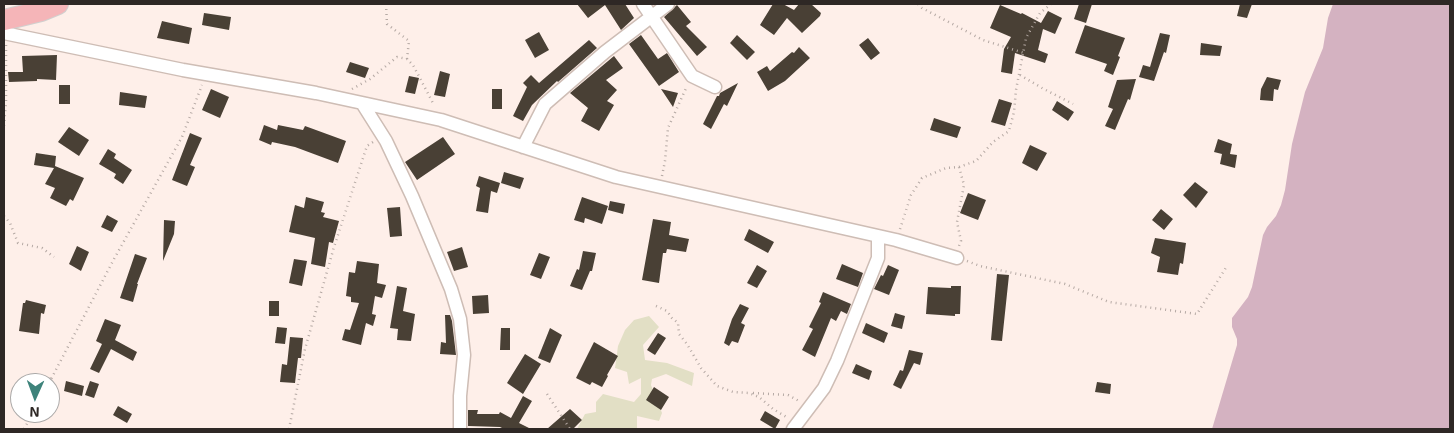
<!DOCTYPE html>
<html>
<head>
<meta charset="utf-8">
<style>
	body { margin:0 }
	#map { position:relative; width:1454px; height:433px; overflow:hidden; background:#feefe9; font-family:"Exo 2",sans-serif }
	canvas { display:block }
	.frame { position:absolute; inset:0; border:5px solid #2e2825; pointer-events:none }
	.north { position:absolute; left:10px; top:373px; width:50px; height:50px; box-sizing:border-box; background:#fff; border:1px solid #aba9a8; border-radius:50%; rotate:182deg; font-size:14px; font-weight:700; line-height:20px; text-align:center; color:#2e2825 }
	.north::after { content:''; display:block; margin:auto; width:18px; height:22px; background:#3e837b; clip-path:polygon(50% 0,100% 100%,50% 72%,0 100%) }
</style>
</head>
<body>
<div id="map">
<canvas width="1454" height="433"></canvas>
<div class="frame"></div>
<div class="north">N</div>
</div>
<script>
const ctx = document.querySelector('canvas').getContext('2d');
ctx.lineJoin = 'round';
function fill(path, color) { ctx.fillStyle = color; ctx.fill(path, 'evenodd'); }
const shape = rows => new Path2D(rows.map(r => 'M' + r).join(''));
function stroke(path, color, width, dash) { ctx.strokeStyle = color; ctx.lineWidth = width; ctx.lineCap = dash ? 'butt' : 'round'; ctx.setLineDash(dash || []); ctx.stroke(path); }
fill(shape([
	[649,316,659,327,643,345,645,360,667,363,694,373,692,386,666,374,652,379,651,385,662,413,659,421,637,416,637,429,577,429,585,414,596,412,596,402,603,394,634,402,641,394,641,378,629,384,627,372,615,368,618,346,625,330,634,320]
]), '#e2dfc5');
fill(shape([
	[1333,4,1450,4,1450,429,1212,429,1237,345,1237,339,1232,327,1232,318,1248,297,1252,287,1263,235,1267,227,1276,216,1281,205,1285,190,1292,144,1305,92,1323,48,1328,18]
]), '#d4b2c1');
fill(shape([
	[577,4,625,4,634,18,621,30,605,5,588,18],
	[773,4,783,4,794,10,799,4,811,4,821,13,820,16,802,33,787,18,774,35,760,25],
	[1079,4,1092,4,1086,23,1074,19],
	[1240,4,1252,4,1247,18,1237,16],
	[677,5,691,22,686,26,707,47,697,56,664,17],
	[1000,5,1021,14,1022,13,1041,23,1048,11,1062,18,1055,34,1043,29,1038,50,1048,54,1045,63,1015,53,1012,74,1001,72,1004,49,1011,37,990,28],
	[204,13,231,17,229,30,202,25],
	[162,21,192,28,189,44,157,38],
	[1085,25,1125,38,1118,56,1120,57,1113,75,1104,71,1107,64,1075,53],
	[539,32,549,50,535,58,525,40],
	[1160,33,1170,35,1166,53,1164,52,1154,81,1139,77,1143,65,1150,67],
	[641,35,658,59,667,53,679,72,659,86,629,44],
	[737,35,755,52,747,60,730,43],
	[868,38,880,53,871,60,859,45],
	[589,40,597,48,558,82,557,81,532,105,523,121,513,116,527,87,523,83,531,75,539,83],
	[1201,43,1222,46,1220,56,1200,55],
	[799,47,810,58,785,81,768,91,757,72,767,66,770,71,792,52,794,53],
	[57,55,56,80,37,79,37,81,9,82,8,72,23,72,22,56],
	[614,56,623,68,606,80,617,90,607,101,614,105,599,131,581,121,588,108,570,93],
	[350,62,369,68,365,78,346,72],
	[440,71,450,74,445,97,434,95],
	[409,76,419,78,415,94,405,92],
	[1267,77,1281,80,1278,90,1274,89,1273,101,1260,100,1261,89],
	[1136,79,1130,100,1128,99,1115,130,1105,126,1113,109,1108,107,1117,80],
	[738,83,727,106,724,104,711,129,703,124,717,96,719,96,720,93],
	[59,85,70,85,70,104,59,104],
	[211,89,229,97,220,118,202,110],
	[492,89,502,89,502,109,492,109],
	[661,89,678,93,673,107],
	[120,92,147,96,145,108,119,105],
	[999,99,1012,103,1005,126,991,122],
	[1057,101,1074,112,1068,121,1052,110],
	[934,118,961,127,957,138,930,130],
	[264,125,277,130,278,125,303,130,305,126,346,141,338,163,295,147,272,142,271,145,259,140],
	[69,127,89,140,79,156,58,142],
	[190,133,202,138,190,165,195,167,187,186,172,180],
	[443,137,455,154,417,180,405,162],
	[1218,139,1232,144,1230,154,1237,155,1235,168,1220,164,1222,154,1214,152],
	[1030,145,1047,153,1037,171,1022,163],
	[108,149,116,154,114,158,132,170,123,184,114,178,116,174,99,164],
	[36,153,56,156,55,166,84,178,73,201,70,199,66,206,50,198,55,188,45,184,54,168,34,165],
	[504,172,524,178,520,189,501,183],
	[479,176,500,183,497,193,491,191,488,213,476,211,480,188,476,186],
	[1195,182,1208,192,1196,208,1183,195],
	[968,193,986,200,978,220,960,213],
	[306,197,324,202,321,212,325,213,323,217,339,221,333,243,329,242,325,267,311,264,315,238,289,232,295,205,304,208],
	[582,197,608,206,602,224,585,218,584,223,574,220],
	[610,201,625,204,623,214,608,210],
	[400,207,402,236,390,237,387,208],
	[1161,209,1173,219,1164,230,1152,220],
	[107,215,118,221,112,232,101,227],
	[653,219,671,222,669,235,689,239,686,252,667,249,666,253,663,253,659,283,642,280],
	[164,220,175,221,174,234,163,261],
	[749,229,774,242,768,253,744,240],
	[1155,238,1186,243,1183,264,1180,263,1178,275,1157,272,1160,257,1151,253],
	[77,246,89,252,81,271,69,264],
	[462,247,468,267,454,271,447,252],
	[583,251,596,253,592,271,590,271,582,290,570,286,577,269,579,270],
	[539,253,550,257,541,279,530,275],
	[135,254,147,258,137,284,138,284,133,302,120,298],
	[294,259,307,261,302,286,289,283],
	[357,261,379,264,377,283,386,285,382,298,375,296,372,314,376,315,373,326,366,323,361,345,342,340,345,329,350,330,359,303,351,302,351,297,346,296,349,272,355,273],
	[842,264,863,273,858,287,836,279],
	[757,265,767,271,757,288,747,283],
	[888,265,899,270,889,295,874,289,881,275,883,276],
	[997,274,1009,275,1002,341,991,340],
	[397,286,407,288,403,311,415,314,411,341,397,340,398,329,390,328],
	[951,286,961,286,960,314,955,314,955,316,926,314,928,287,951,288],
	[823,292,851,304,847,314,841,311,836,321,831,318,815,357,802,350,813,329,809,327,821,303,819,302],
	[488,295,489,313,473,314,472,296],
	[26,300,46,305,44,314,41,313,39,334,19,331,23,303,25,303],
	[269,301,279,301,279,316,269,316],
	[740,304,749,308,741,323,745,325,738,343,732,341,729,346,724,343,732,319],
	[895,313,905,316,902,329,891,326],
	[445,315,450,315,452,321,456,355,440,354,441,342,446,343],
	[105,319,121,325,115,340,137,352,133,361,111,349,99,373,90,369,102,344,96,341],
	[866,323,888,333,884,343,862,333],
	[277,327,287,328,285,344,275,343],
	[501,328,510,328,510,350,500,350],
	[550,328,562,335,550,363,538,358],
	[658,333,666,338,655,355,647,350],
	[290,337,303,338,301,358,298,358,295,383,280,382,282,364,287,365],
	[594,342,618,356,607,375,608,376,602,387,592,382,590,385,576,378],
	[909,350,923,353,920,365,914,363,901,389,893,385,900,370,903,371],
	[525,354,541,364,523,394,507,383],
	[856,364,872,371,869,380,852,373],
	[66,381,84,386,82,396,64,391],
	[90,381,99,384,94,398,85,395],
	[1097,382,1111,384,1110,394,1095,392],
	[654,387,669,397,661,410,646,400],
	[523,396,532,401,519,423,531,429,504,429,500,427,468,426,468,410,478,410,477,414,499,414,500,412,511,418],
	[118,406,132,414,127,423,113,415],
	[570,409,582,420,573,429,547,429],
	[765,411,780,420,775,429,760,420]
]), '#494035');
const minor = shape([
	[643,4,692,76,715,87],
	[4,33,183,70,316,93,441,120,616,177,896,240,957,258],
	[362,103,386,141,412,196,451,289,460,319,464,355,460,396,460,429],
	[523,147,545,104,605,52,668,4],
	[793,429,824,388,837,361,878,258,878,236]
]);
const primary = shape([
	[4,20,41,11,58,4]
]);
stroke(minor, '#cebdb5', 15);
stroke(primary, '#d1d0cf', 22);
stroke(shape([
	[386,4,387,24,409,41,407,59],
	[918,4,922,8,983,40,1024,53],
	[1020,75,1042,88,1073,104],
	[352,89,370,79,397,57,407,59,413,65,434,105],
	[4,126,6,102,6,45],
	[959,167,964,185,957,222,961,241,959,246],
	[662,176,665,161,668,128,687,86],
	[4,216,10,223,18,243,42,248,54,257],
	[900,229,911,195,922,178,946,168,959,167,976,161,993,142,1009,131,1014,112,1016,90,1026,38,1040,13,1051,4],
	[967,261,980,266,1065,284,1109,302,1197,314,1227,266],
	[656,306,667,311,672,318,678,323,679,334,687,344,701,368,717,386,733,392,749,393,759,397,773,409,788,418],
	[49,383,114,259,182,137,202,85],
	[753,393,788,395,799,401],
	[547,394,570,429],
	[24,429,33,413],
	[289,429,305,349,334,247,367,146,373,142]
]), '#b5a9a4', 2.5, [1, 4]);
stroke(minor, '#fff', 12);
stroke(primary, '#f5b5b8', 20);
</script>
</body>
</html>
